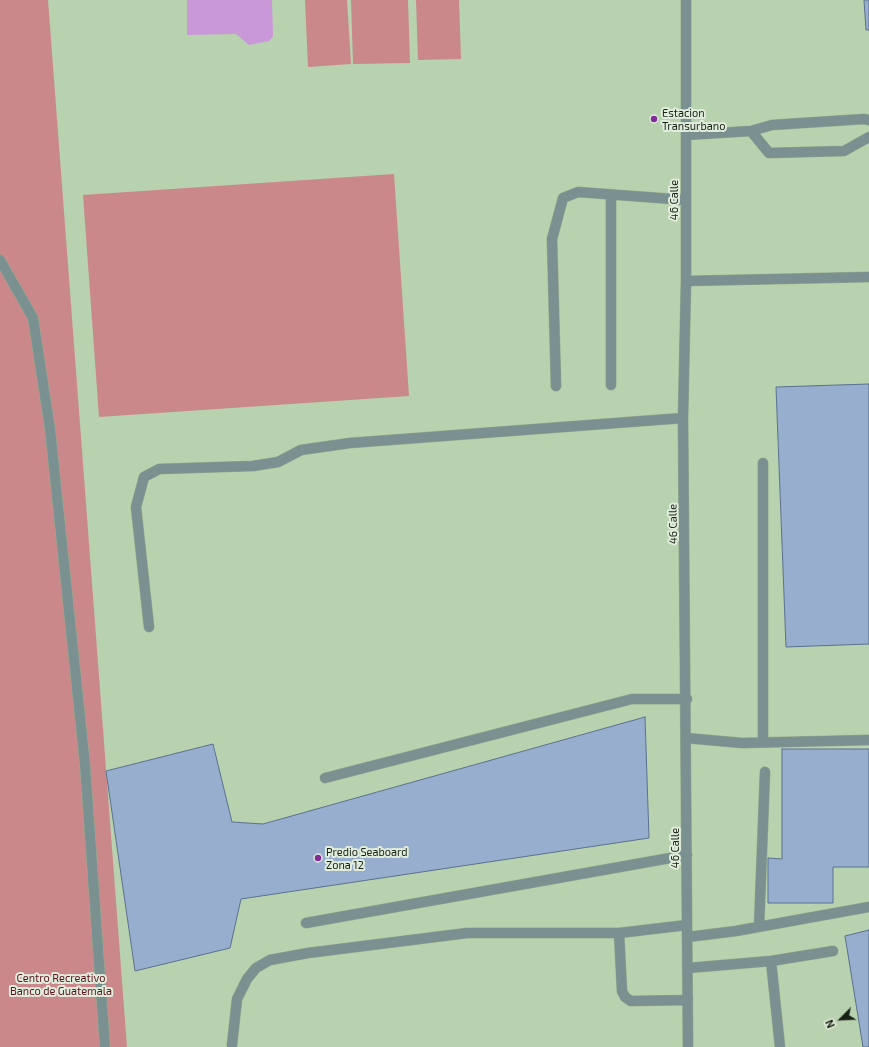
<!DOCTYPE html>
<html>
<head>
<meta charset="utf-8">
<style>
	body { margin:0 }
	#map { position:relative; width:869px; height:1047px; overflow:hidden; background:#b8d1af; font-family:"Exo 2",sans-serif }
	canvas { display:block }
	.north { position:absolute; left:821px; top:999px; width:40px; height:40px; -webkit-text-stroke:3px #e1eddc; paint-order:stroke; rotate:246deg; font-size:11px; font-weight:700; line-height:16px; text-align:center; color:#182115 }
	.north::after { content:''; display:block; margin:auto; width:14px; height:18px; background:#182115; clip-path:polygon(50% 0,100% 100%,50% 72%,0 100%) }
</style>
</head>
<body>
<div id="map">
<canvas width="869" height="1047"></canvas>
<div class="north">N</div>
</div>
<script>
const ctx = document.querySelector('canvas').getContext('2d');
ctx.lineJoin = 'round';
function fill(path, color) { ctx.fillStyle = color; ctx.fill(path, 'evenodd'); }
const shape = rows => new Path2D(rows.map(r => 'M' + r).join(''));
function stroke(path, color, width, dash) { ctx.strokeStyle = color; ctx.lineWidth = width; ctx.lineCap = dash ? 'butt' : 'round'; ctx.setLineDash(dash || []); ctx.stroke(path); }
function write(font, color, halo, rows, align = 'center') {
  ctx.font = font + ' "Exo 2",sans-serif'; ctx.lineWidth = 4; ctx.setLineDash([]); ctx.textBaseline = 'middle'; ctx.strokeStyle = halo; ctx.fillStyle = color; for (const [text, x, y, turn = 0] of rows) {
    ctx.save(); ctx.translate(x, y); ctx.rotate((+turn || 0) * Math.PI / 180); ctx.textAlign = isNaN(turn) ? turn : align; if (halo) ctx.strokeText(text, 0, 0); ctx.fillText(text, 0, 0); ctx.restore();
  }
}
fill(shape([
	[0,0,48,0,127,1047,0,1047],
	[305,0,347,0,351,64,308,67],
	[351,0,408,0,410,63,353,64],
	[416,0,459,0,461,59,418,60],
	[394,174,409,396,99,417,83,195]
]), '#ca888a');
fill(shape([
	[187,0,272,0,273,36,269,41,249,45,236,34,187,35]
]), '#c898d8');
const building = shape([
	[864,0,869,0,869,30,866,30,864,0],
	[869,384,869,644,786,647,776,387,869,384],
	[645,717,649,838,241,899,230,948,135,971,106,771,213,744,232,822,263,824,645,717],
	[782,749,869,749,869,867,833,867,833,903,768,903,768,858,782,859,782,749],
	[869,930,869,1047,863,1047,845,936,869,930]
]);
fill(building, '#97aece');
stroke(building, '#5b708e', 1);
const minor = shape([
	[686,0,686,281,683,418,688,1047],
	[751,131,769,153,844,151,869,137],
	[686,135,751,131,772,125,864,119,869,120],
	[0,260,33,318,50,429,85,765,105,1047],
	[686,281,869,277],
	[611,385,611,195],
	[556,386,552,239,563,198,578,192,686,200],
	[149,627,136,507,144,477,159,469,253,466,278,462,301,450,350,443,683,418],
	[686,738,742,743,869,740],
	[763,742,763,463],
	[325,778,632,699,687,699],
	[306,923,687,855],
	[759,927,765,772],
	[619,933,687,925],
	[688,937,736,931,869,907],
	[771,961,833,951],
	[688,968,771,961,780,1047],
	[232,1045,237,999,247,979,256,968,270,960,308,953,467,933,619,933,622,991,625,997,631,1001,688,1000]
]);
stroke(minor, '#98ae90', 11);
stroke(minor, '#7b9090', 10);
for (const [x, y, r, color] of [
	[654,119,4,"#822c9a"],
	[318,858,4,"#822c9a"]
]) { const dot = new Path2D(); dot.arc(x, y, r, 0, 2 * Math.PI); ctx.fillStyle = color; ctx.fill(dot); stroke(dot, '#e1eddc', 1.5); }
write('11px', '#182115', '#e1eddc', [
	["Estacion",662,113],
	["Transurbano",662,126],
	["Predio Seaboard",326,852],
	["Zona 12",326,865]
], 'left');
write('11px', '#182115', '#e1eddc', [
	["46 Calle",674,200,-90],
	["46 Calle",673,524,-91],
	["46 Calle",675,848,-90]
]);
write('11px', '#5c111d', '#e1eddc', [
	["Centro Recreativo",61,978],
	["Banco de Guatemala",61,991]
]);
</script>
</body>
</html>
